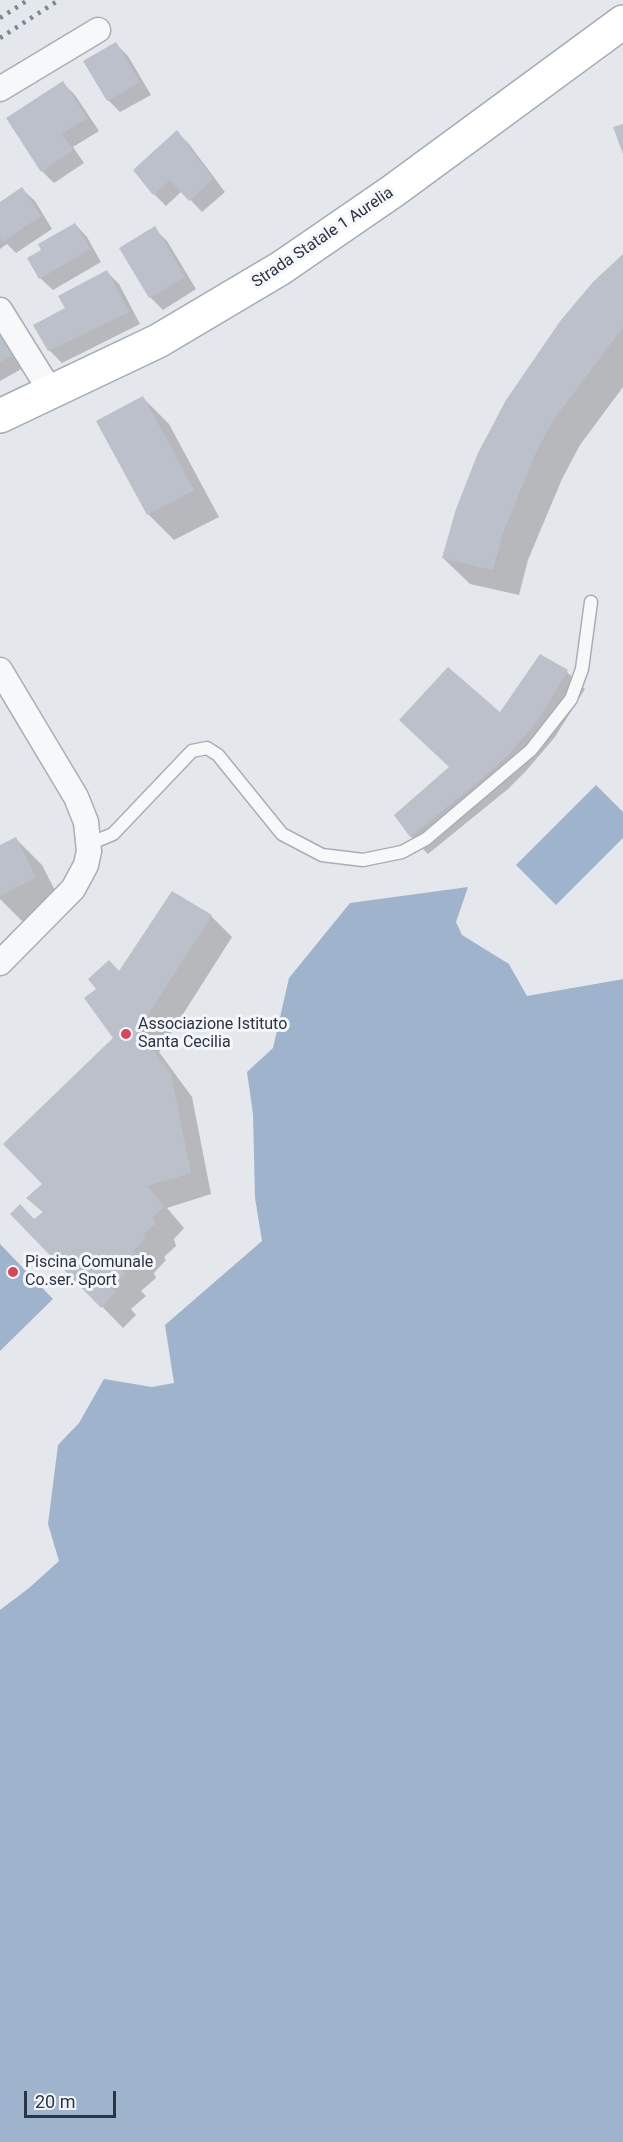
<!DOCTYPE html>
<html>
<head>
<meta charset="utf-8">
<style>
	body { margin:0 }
	#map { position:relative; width:623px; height:2142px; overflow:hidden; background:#e4e7ec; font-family:Roboto,sans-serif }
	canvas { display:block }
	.scale { position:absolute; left:24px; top:2091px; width:92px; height:27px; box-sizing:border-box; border:3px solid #2b3445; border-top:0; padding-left:8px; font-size:18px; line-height:21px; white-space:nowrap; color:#2b3445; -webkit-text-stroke:4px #f4f6f9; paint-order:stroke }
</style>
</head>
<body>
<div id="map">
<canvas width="623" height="2142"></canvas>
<div class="scale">20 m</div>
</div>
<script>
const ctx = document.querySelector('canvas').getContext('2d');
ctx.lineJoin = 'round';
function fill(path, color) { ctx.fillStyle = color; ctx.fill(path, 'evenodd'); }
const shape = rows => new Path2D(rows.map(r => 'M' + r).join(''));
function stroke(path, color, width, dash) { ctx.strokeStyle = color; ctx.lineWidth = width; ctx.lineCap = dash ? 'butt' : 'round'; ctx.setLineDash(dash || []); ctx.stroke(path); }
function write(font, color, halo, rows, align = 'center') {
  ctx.font = font + ' Roboto,sans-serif'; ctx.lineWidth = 6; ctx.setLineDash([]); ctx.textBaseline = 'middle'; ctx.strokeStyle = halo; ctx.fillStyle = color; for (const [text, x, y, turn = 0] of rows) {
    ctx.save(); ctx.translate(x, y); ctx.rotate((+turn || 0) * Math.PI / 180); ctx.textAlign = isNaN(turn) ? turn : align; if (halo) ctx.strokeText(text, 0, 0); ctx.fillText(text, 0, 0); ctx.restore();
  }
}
fill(shape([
	[596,785,623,812,623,838,556,905,516,865],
	[468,887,456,922,462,935,509,964,527,995,623,979,623,2142,0,2142,0,1610,29,1588,59,1561,48,1524,58,1445,79,1423,104,1379,152,1387,174,1383,165,1325,262,1241,255,1198,253,1114,247,1072,273,1048,289,978,350,903],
	[0,1244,53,1299,0,1351]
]), '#9fb4cc');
fill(shape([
	[512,963,529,992,623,976,623,979,527,996,509,964]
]), '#e4e7ec');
fill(shape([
	[116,44,128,56,151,95,120,112,108,100],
	[63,83,75,95,99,131,73,147,84,163,54,183,42,171],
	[177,132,189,144,225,192,202,212,182,191,166,206,154,194],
	[22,189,35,201,52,229,16,253,7,244,0,249,0,203],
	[75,224,87,237,101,262,53,290,40,278,43,251],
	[154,228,167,241,196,289,163,310,150,297],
	[623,258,623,387,580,445,562,479,528,560,519,595,470,584,443,558],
	[107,272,119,284,140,324,62,363,49,350,67,309],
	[0,327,25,367,0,381],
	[143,398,169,424,219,517,174,540,148,514],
	[541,656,567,672,585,689,555,737,526,771,508,789,428,854,411,837,396,815,451,768,500,714],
	[16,839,42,865,62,904,24,923,0,899,0,847],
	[211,916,232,937,159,1052,192,1097,211,1194,167,1208,184,1228,174,1239,176,1246,164,1257,166,1260,154,1273,156,1278,141,1291,146,1296,131,1309,136,1315,123,1328,12,1214,35,1221,44,1213,29,1198,44,1184,115,1039,120,973]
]), '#0003');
fill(shape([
	[116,42,140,82,107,101,83,61],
	[63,81,87,118,62,134,73,150,41,172,6,118],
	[623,124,623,154,613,127],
	[177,130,213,179,189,201,170,180,153,195,133,170],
	[22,187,41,216,2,242,0,238,0,202],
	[75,223,90,249,39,279,27,258,41,250,38,244],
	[155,226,185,277,149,298,119,248],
	[623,254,623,327,554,419,536,452,503,533,493,570,442,558,456,509,478,453,506,400,561,320,593,282],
	[107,270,129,312,48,351,33,325,65,308,58,296],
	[0,329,14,355,0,362],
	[143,396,194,490,147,515,96,421],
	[540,654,568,670,538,720,509,754,491,771,410,837,394,815,449,767,399,720,448,667,500,712],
	[16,837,36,877,0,896,0,845],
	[172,891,212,915,138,1030,171,1074,191,1173,147,1186,164,1206,153,1217,155,1224,143,1234,146,1238,133,1251,136,1256,121,1268,125,1274,111,1287,115,1292,101,1308,10,1214,20,1204,34,1219,43,1212,26,1198,42,1184,3,1144,113,1038,84,998,96,989,88,979,109,960,119,971]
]), '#bbc0ca');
const lane = shape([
	[89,844,113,834,192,751,207,748,218,755,282,834,322,855,363,860,402,852,426,839,531,750,571,699,582,669,591,602]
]);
const street = shape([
	[0,89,98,30],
	[0,310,51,392],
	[0,670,76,797,86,822,89,851,86,865,73,889,0,963]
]);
const primary = shape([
	[0,416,158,341,281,268,393,191,623,22]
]);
stroke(lane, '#a9aeb7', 15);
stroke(street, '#a9aeb7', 27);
stroke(primary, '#a3abb8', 36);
stroke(lane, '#f7f8fa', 12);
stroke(street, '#f7f8fa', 24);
stroke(primary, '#fff', 33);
stroke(shape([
	[0,18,28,0],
	[0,38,59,0]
]), '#7d8696', 4.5, [3, 6]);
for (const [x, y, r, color] of [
	[126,1034,6,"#d1495b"],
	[13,1272,6,"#d1495b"]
]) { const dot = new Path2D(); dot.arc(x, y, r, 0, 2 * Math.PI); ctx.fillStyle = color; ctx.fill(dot); stroke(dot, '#f4f6f9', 2); }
write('16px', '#2b3445', '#f4f6f9', [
	["Strada Statale 1 Aurelia",323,238,-34]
]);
write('16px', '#2b3445', '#f4f6f9', [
	["Associazione Istituto",138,1025],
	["Santa Cecilia",138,1043],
	["Piscina Comunale",25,1263],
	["Co.ser. Sport",25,1281]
], 'left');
</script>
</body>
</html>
